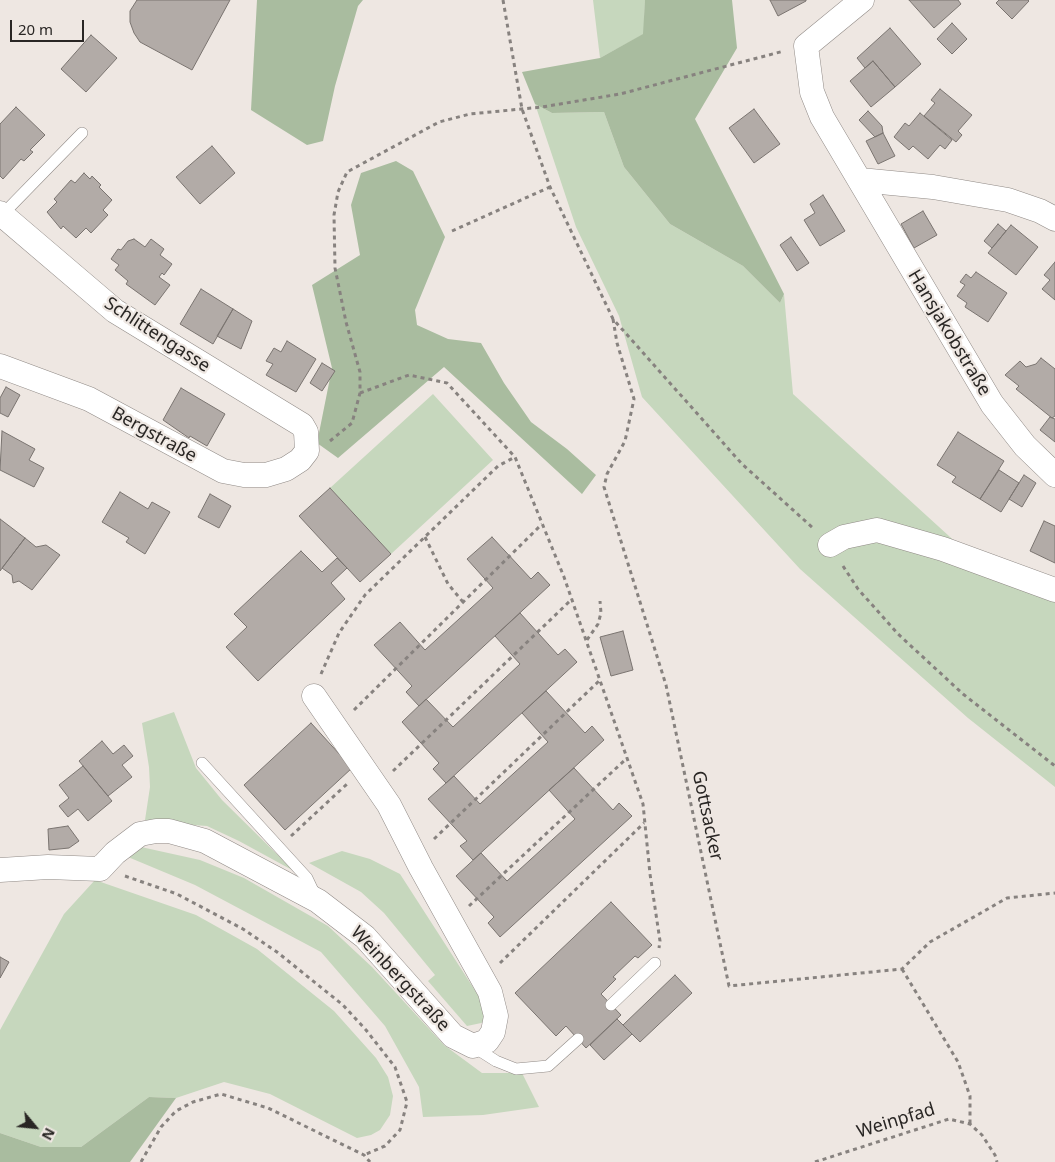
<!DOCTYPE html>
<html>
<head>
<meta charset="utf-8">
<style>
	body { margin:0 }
	#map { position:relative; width:1055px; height:1162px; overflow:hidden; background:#eee7e2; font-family:"Noto Sans",sans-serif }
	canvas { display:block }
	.north { position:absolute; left:10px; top:1102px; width:50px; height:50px; -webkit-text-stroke:4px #eee7e2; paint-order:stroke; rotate:118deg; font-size:14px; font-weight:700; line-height:20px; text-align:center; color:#292624 }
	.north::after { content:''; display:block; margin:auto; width:18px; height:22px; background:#292624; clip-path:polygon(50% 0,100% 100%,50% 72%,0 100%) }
	.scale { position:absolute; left:10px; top:20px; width:74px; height:22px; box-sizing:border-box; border:2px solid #292624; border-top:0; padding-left:6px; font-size:15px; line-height:18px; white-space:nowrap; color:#292624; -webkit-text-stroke:4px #eee7e2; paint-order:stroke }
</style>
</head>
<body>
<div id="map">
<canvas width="1055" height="1162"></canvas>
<div class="north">N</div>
<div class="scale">20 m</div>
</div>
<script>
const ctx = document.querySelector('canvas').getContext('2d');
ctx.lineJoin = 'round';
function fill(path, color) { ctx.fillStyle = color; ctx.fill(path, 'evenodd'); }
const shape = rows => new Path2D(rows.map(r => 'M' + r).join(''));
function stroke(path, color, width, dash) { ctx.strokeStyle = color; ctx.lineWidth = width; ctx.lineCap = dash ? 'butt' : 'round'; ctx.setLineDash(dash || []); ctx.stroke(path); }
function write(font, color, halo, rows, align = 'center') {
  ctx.font = font + ' "Noto Sans",sans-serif'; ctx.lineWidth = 4.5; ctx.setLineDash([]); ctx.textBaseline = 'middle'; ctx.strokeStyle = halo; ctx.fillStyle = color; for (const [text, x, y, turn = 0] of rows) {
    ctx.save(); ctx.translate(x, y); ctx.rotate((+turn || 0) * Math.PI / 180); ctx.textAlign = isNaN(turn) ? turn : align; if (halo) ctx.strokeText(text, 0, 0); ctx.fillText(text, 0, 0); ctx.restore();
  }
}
fill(shape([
	[593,0,645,0,644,34,600,58],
	[535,104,552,113,604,112,624,167,670,224,743,266,780,303,784,294,793,394,983,567,1055,589,1055,787,968,718,800,569,642,397,619,316,576,227],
	[433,394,493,460,391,554,330,488],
	[174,712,196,768,222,800,294,871,239,841,207,826,152,822,145,820,150,787,149,767,142,723],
	[141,847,200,860,244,878,328,926,372,967,444,1045,482,1073,522,1073,539,1107,483,1115,423,1117,419,1087,385,1026,321,952,195,885,128,857],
	[342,851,370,859,400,874,487,1009,486,1022,467,1026,428,981,435,975,384,913,361,892,309,863],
	[95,880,196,915,257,949,334,1011,376,1058,388,1077,393,1096,390,1115,380,1130,371,1135,357,1138,270,1094,224,1082,176,1098,149,1097,81,1147,41,1147,0,1133,0,1030,64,914]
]), '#c6d7bd');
fill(shape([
	[257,0,363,0,358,6,335,86,323,141,307,145,251,110],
	[645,0,732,0,737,48,695,119,784,294,780,303,743,266,670,224,624,167,604,112,552,113,535,104,522,72,600,58,643,34],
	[396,161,413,171,445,237,415,310,417,325,448,339,481,343,504,383,531,422,567,449,596,475,582,494,444,367,338,458,317,443,332,368,312,285,360,255,351,205,361,173],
	[149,1097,176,1098,130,1162,0,1162,0,1133,41,1147,81,1147]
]), '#a9bc9f');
const building = shape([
	[137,0,230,0,192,70,140,42,134,33,130,22,130,11,137,0],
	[770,0,806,0,806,1,778,16,770,0],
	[909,0,958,0,961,4,934,28,909,0],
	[999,0,1028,0,1029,1,1012,19,996,3,999,0],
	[952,23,967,39,952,54,937,39,952,23],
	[890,28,921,64,895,87,873,61,865,68,857,58,890,28],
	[91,35,117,58,86,92,61,69,91,35],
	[873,61,895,87,871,107,850,81,873,61],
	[940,89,972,115,958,131,962,135,956,142,924,116,935,103,931,100,940,89],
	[16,107,45,135,30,150,33,152,24,161,21,159,3,179,0,176,0,124,16,107],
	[754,109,780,144,754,163,729,128,754,109],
	[868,111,882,126,883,133,875,137,859,120,868,111],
	[920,113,952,140,945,149,940,145,928,159,913,146,909,150,894,137,905,123,909,126,920,113],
	[883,133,895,156,878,164,866,141,883,133],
	[212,146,235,173,200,204,176,177,212,146],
	[84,173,90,179,92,176,101,185,99,187,112,200,103,210,108,215,91,233,86,228,76,238,63,226,61,229,47,212,57,202,54,199,71,180,75,183,84,173],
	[823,195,845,231,820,246,804,220,815,213,810,204,823,195],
	[923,211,937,235,914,248,901,224,923,211],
	[998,224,1006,231,992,248,984,241,998,224],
	[1011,225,1038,247,1016,275,988,253,1011,225],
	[791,237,809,263,797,271,780,245,791,237],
	[134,239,145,247,151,239,164,249,160,255,172,264,164,275,162,273,159,277,170,285,155,305,126,284,128,281,115,270,119,265,111,259,118,249,121,250,128,241,134,239],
	[1055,262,1055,300,1042,289,1050,280,1044,275,1055,262],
	[976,272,1007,293,988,322,965,307,967,303,957,296,965,285,960,282,966,274,971,278,976,272],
	[201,289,233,309,213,344,180,324,201,289],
	[233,309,252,321,241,349,217,336,233,309],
	[287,341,316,359,296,392,266,375,273,364,266,361,274,348,281,352,287,341],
	[1041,358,1055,369,1055,416,1052,418,1016,389,1019,386,1005,375,1020,361,1026,367,1036,364,1041,358],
	[322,363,335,371,322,391,310,383,322,363],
	[6,387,20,395,8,417,0,413,0,398,6,387],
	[181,388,225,414,207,446,190,436,189,438,163,420,181,388],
	[1050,417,1055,419,1055,442,1040,430,1050,417],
	[2,431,35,449,29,460,44,468,34,487,0,470,2,431],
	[958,432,1004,461,980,499,952,482,956,477,937,465,958,432],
	[999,470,1019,483,1001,512,980,499,999,470],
	[1024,475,1036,483,1022,507,1009,499,1024,475],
	[330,488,391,554,360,582,299,516,330,488],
	[120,492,148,509,152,502,170,512,145,554,126,542,129,538,102,522,120,492],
	[210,494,231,506,219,528,198,517,210,494],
	[0,519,25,538,0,571,0,519],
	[1044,521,1055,526,1055,563,1030,551,1044,521],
	[492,537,531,579,538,572,550,585,419,706,406,692,412,686,374,645,400,622,425,650,493,588,467,559,492,537],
	[25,538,36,547,46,545,60,555,32,590,19,581,13,583,12,575,2,568,25,538],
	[301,551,322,572,337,558,347,568,331,583,345,599,258,681,226,647,247,627,234,614,301,551],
	[520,613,558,655,565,649,577,662,446,783,433,769,439,763,402,722,426,699,453,727,520,664,495,636,520,613],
	[623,631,633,670,611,676,600,637,623,631],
	[546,691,585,733,592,726,604,740,473,860,460,846,467,841,428,799,454,776,480,804,548,742,522,713,546,691],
	[311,723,352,768,285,830,244,785,311,723],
	[102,741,113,754,124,745,133,756,122,765,132,777,108,796,79,761,102,741],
	[83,766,112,801,88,821,78,809,68,817,59,806,69,798,59,785,83,766],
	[574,768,613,810,619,803,632,816,500,937,488,923,494,917,456,876,481,853,507,881,575,819,549,790,574,768],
	[68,826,79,841,69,848,49,850,48,829,68,826],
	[611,902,652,945,638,958,635,956,613,977,616,979,601,994,621,1015,586,1048,566,1026,556,1036,515,993,611,902],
	[0,957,9,962,0,978,0,957],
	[675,975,692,993,640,1042,623,1025,675,975],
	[617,1019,632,1034,604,1060,590,1045,617,1019]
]);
fill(building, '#b2aba7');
stroke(building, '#7a7470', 1);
const lane = shape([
	[2,215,82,133],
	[202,763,307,878,316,897],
	[611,1005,655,963],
	[474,1047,496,1061,516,1069,548,1066,578,1039]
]);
const street = shape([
	[862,0,806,46,812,92,822,117,992,404,1025,446,1055,475],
	[860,180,933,187,1008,200,1040,211,1055,219],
	[0,213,115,311,302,425,306,432,307,451,300,460,286,469,266,475,244,475,223,471,89,399,0,366],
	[830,545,844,537,877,530,943,549,1055,590],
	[0,870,48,867,100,869,115,853,140,834,156,831,169,831,205,841,318,901,365,937,453,1036,473,1046,487,1041,493,1032,496,1016,490,992,421,868,389,805,314,696]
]);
stroke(lane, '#908a86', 12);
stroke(street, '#908a86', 25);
stroke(shape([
	[503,0,522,109,550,187,613,319,742,464,813,528],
	[452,231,550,187],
	[613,319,617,343,634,399,625,441,607,474,604,487,666,685,729,986,902,969,930,942,1007,898,1055,893],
	[360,393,409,375,447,383,515,457,564,577,643,804,650,874,660,941,659,948],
	[330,441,352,423,360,393,360,372,346,322,335,268,334,215,338,192,347,172,439,122,470,114,542,107,620,94,784,51],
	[425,537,448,584,463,602],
	[843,566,858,589,898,634,963,694,1055,766],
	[587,640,598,624,601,613,600,601],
	[321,674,339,633,365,595,498,466,515,457],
	[354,710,542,524],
	[393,771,572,599],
	[291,836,347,784],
	[434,839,600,680],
	[125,876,177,894,243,929,277,952,343,1005,366,1030,395,1067,407,1102,400,1130,385,1146,364,1155],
	[469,906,627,758],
	[500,963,644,823],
	[902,969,958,1062,970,1096,970,1124],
	[141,1162,161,1127,176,1111,193,1102,221,1094,268,1108,364,1155,370,1162],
	[815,1162,949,1119,970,1124,982,1135,995,1155,997,1162]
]), '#87827f', 3, [4, 4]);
stroke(lane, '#fff', 11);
stroke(street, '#fff', 24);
write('18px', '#292624', '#eee7e2', [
	["Hansjakobstraße",949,333,59],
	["Schlittengasse",157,335,33],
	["Bergstraße",154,435,29],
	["Gottsacker",707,816,78],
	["Weinbergstraße",400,979,47],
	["Weinpfad",896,1121,-17]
]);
</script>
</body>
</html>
